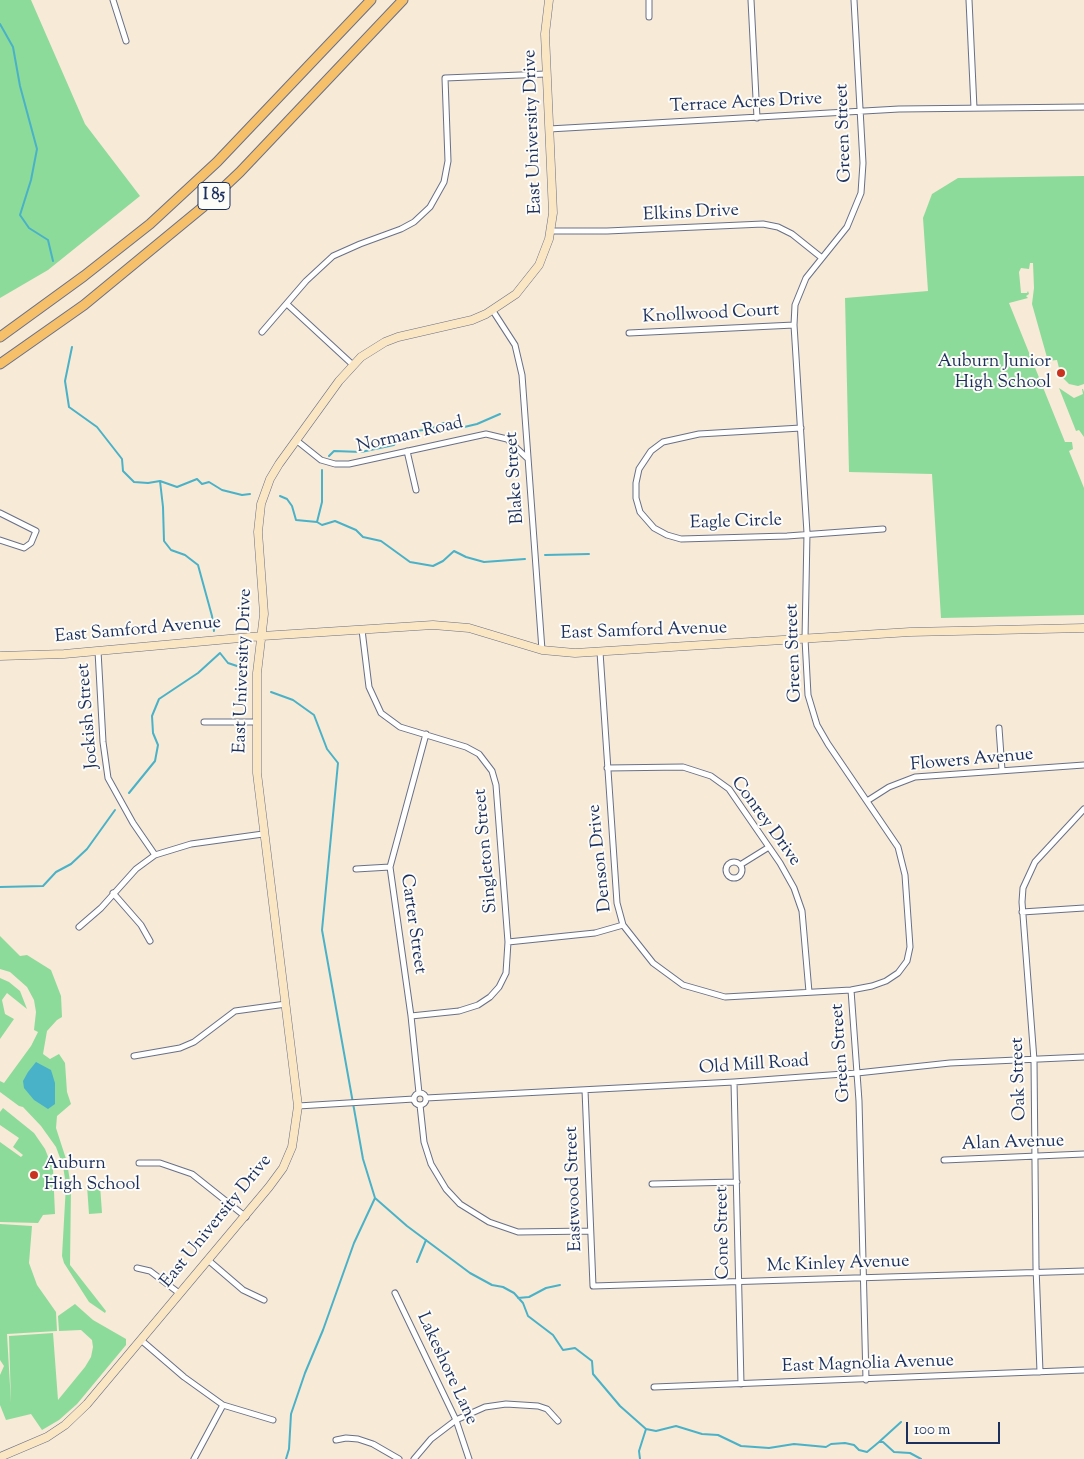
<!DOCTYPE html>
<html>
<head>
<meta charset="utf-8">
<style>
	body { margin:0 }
	#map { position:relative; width:1084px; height:1459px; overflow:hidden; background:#f7ead7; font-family:"Sorts Mill Goudy",serif }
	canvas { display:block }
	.scale { position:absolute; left:906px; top:1422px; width:94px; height:22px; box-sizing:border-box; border:2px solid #1b2f5e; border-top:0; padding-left:6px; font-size:15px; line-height:18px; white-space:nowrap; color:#1b2f5e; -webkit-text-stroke:4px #fdfcf7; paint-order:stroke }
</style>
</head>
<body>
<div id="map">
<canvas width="1084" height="1459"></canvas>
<div class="scale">100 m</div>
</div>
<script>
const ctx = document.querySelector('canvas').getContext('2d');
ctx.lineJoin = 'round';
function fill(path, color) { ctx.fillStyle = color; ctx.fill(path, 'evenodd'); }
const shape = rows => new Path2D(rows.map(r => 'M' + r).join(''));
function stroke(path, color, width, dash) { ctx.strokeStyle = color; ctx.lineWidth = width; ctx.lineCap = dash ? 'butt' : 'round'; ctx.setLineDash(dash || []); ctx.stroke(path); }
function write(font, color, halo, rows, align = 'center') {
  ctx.font = font + ' "Sorts Mill Goudy",serif'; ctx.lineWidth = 4; ctx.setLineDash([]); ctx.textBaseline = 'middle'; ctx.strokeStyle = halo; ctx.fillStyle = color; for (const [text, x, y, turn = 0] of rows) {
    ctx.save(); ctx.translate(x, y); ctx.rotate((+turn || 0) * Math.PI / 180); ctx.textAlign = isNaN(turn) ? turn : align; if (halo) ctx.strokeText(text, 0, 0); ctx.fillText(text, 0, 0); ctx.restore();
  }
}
fill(shape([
	[0,0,31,0,85,124,140,196,48,270,0,298],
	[1084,176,1084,384,1078,386,1069,384,1061,376,1057,360,1048,361,1032,304,1034,288,1033,263,1030,263,1029,269,1021,268,1019,272,1021,293,1027,293,1028,291,1029,294,1026,296,1028,298,1009,303,1065,442,1072,442,1073,449,1069,451,1084,488,1084,615,941,618,932,474,849,472,845,298,928,291,923,218,932,194,958,178],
	[1059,388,1074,398,1083,394,1082,389,1083,389,1084,392,1084,437,1079,430,1076,431],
	[0,936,20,956,27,955,51,970,61,996,62,1017,57,1020,47,1031,43,1054,50,1059,59,1054,65,1063,67,1092,71,1104,57,1116,56,1128,67,1162,71,1188,70,1265,106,1311,105,1313,89,1302,64,1263,62,1256,66,1185,63,1166,56,1147,41,1126,23,1107,19,1106,0,1092,0,1081,4,1083,31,1046,38,1032,34,1030,36,1012,34,1000,27,987,10,972,0,969],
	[0,978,9,982,20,991,27,1009,7,993,2,1000,5,1014,14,1019,0,1039],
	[3,1108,34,1133,45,1149,53,1169,55,1214,43,1215,38,1223,0,1222,0,1142,21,1157,23,1155,13,1147,19,1138,0,1125,0,1112],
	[100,1185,102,1213,89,1214,87,1186],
	[0,1224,32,1226,29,1263,37,1285,56,1312,57,1331,7,1334,11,1403,9,1336,53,1333,58,1400,85,1367,91,1357,93,1347,92,1340,81,1330,59,1331,58,1316,75,1304,93,1320,126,1339,126,1345,77,1404,59,1420,42,1430,31,1414,6,1420,0,1405,0,1375,4,1366,0,1360]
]), '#8cdb9a');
fill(shape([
	[36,1062,51,1070,55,1083,55,1104,48,1109,34,1100,24,1088,23,1081,28,1072]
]), '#49b2c8');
stroke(shape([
	[0,24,13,47,20,86,37,149,31,180,20,215,29,228,48,240,53,261],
	[72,347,65,381,69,407,97,427,122,459,123,471,134,482,148,483,160,481,163,507,164,541,171,550,185,555,198,565,212,616,214,631],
	[329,456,334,451,361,452,394,445,399,437,408,432,431,429,443,423,460,428,477,424,500,414],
	[160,481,177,487,197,479,202,484,209,482,222,490,242,495,250,494],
	[280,496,287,499,292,506,296,520,317,522,322,525,335,521,356,530,363,537,381,541,410,562,433,566,443,561,454,551,466,557,484,562,525,559],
	[317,522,322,502,322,470],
	[545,555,589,554],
	[271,692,293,700,314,715,327,749,338,763,322,930,363,1159,375,1198,354,1243,323,1330,305,1373,291,1414,289,1449,286,1459],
	[129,793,155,761,158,745,153,733,152,716,159,699,198,673,220,653,228,663,246,669],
	[0,887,43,886,56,872,71,864,87,849,115,810],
	[375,1198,407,1226,470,1273,492,1285,503,1287,514,1293,523,1303,528,1316,553,1335,563,1350,575,1348,592,1361,593,1374,620,1406,646,1429,656,1431,676,1426,702,1434,718,1435,741,1446,769,1448,794,1444,826,1447,831,1444,845,1443,854,1445,859,1450,867,1452,879,1442,883,1442,894,1452,910,1453,921,1459],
	[417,1262,426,1240],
	[518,1298,529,1297,546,1288,560,1285],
	[879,1442,901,1422],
	[640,1459,639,1451,646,1429]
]), '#49b2c8', 2);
const street = shape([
	[113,0,126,41],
	[649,0,649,17],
	[751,0,757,118],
	[969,0,974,108],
	[549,129,899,109,1084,107],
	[551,231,607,231,763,224,778,227,792,234,822,258],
	[288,305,353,365],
	[493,311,515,345,522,375,542,650],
	[262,332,306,281,333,256,360,244,401,229,414,222,430,207,444,182,448,161,445,78,546,74],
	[629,333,794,325],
	[801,428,699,434,663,442,651,451,639,469,636,483,636,498,640,512,654,528,667,535,681,539,787,536,883,529],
	[296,440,321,460,335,464,349,464,486,434,507,439,527,458],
	[407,451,416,490],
	[0,513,36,531,31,543,24,548,0,540],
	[362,630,369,687,381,713,400,727,466,747,479,754,492,771,496,785,508,942,506,973,499,987,490,997,478,1005,459,1011,411,1016],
	[98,651,103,742,108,778,133,823,155,855],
	[600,652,617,903,623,925,653,963,683,985,725,997,851,990,872,986,886,981,898,973,907,961,910,947,905,875,898,847,828,744,817,725,808,695,805,639,807,533,794,325,795,305,806,278,847,227,861,193,863,163,854,0],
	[204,722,256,722],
	[999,728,1002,770],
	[607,768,683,767,711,776,729,789,780,863,794,888,802,911,809,992],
	[867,801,889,787,915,777,1084,765],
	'726 870a8 8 0 1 1 16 0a8 8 0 1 1-16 0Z',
	[740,865,769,847],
	[356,869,390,867],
	[113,893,141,925,150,941],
	[1022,912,1084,908],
	[79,927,101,908,136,869,155,855,191,844,263,834],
	[508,942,595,933,623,925],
	[851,990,859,1101,866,1380],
	[134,1056,180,1048,194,1042,235,1011,286,1004],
	[734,1082,741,1384],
	[585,1090,593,1286,1084,1271],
	'414 1099a6 6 0 1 1 12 0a6 6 0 1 1-12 0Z',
	[419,1093,411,1016,390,867,426,734],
	[426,1098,734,1082,857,1073,950,1063,1084,1057],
	[420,1105,424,1142,431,1164,446,1189,460,1204,489,1222,518,1232,590,1231],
	[298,1106,414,1099],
	[944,1160,1084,1154],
	[139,1163,160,1163,192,1174,246,1217],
	[652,1184,737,1182],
	[208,1260,243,1290,264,1300],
	[137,1268,150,1271,179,1293],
	[395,1293,456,1420,469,1459],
	[141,1340,184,1377,223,1405,273,1420],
	[1040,1372,1036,1267,1034,1060,1022,902,1023,888,1035,862,1084,809],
	[654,1387,1084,1370],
	[336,1440,346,1438,358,1439,373,1444,399,1459],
	[194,1459,223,1405],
	[414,1459,431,1439,456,1420,485,1407,506,1404,538,1406,547,1409,558,1421]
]);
const secondary = shape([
	[0,656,64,654,262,636,433,625,469,628,542,650,575,653,910,632,1084,628],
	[0,1457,47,1437,65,1425,87,1404,269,1187,283,1168,292,1147,298,1106,257,773,257,673,264,614,258,532,261,504,270,479,279,464,339,381,361,357,385,342,398,337,472,320,486,314,516,294,539,265,549,239,553,213,545,34,549,0]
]);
const highway = shape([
	[0,337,84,276,150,224,217,162,371,0],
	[0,364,84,305,203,207,240,172,403,0]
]);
stroke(street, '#687088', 7);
stroke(secondary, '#687088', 9);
stroke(highway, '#687088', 11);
stroke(street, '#fff', 5);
stroke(secondary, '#fbe6c4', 8);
stroke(highway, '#f6c06b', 9);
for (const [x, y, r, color] of [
	[1061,373,5,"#c8321e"],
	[34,1175,5,"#c8321e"]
]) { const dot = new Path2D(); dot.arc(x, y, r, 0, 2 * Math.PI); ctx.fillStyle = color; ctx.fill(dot); stroke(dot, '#fdfcf7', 2); }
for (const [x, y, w] of [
	[214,196,32]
]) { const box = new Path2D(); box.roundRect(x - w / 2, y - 13.5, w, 27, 4); ctx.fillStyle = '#fdfcf7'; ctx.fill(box); stroke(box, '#1b2f5e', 1); }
write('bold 16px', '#1b2f5e', null, [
	["I 85",214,196]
]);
write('18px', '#1b2f5e', '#fdfcf7', [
	["Terrace Acres Drive",746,104,-3],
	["East University Drive",534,132,-92],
	["Green Street",845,133,-92],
	["Elkins Drive",691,214,-3],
	["Knollwood Court",711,315,-3],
	["Norman Road",410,436,-13],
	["Blake Street",516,478,-94],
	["Eagle Circle",736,523,-2],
	["East Samford Avenue",138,631,-5],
	["East Samford Avenue",644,632,-2],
	["Green Street",795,653,-92],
	["East University Drive",244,671,-88],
	["Jockish Street",89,716,-95],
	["Flowers Avenue",972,761,-5],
	["Conrey Drive",765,822,54],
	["Singleton Street",487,851,-95],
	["Denson Drive",601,858,-96],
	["Carter Street",412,924,82],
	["Green Street",842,1053,-94],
	["Old Mill Road",754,1066,-4],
	["Oak Street",1020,1079,-92],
	["Alan Avenue",1013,1144,-2],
	["Eastwood Street",575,1189,-92],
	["East University Drive",217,1222,-51],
	["Cone Street",724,1233,-91],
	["Mc Kinley Avenue",838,1265,-2],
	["East Magnolia Avenue",868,1365,-2],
	["Lakeshore Lane",446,1369,65]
]);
write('18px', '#1b2f5e', '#fdfcf7', [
	["Auburn Junior",1051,363],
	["High School",1051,384],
	["Auburn",44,1165,"left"],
	["High School",44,1186,"left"]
], 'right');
</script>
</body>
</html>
